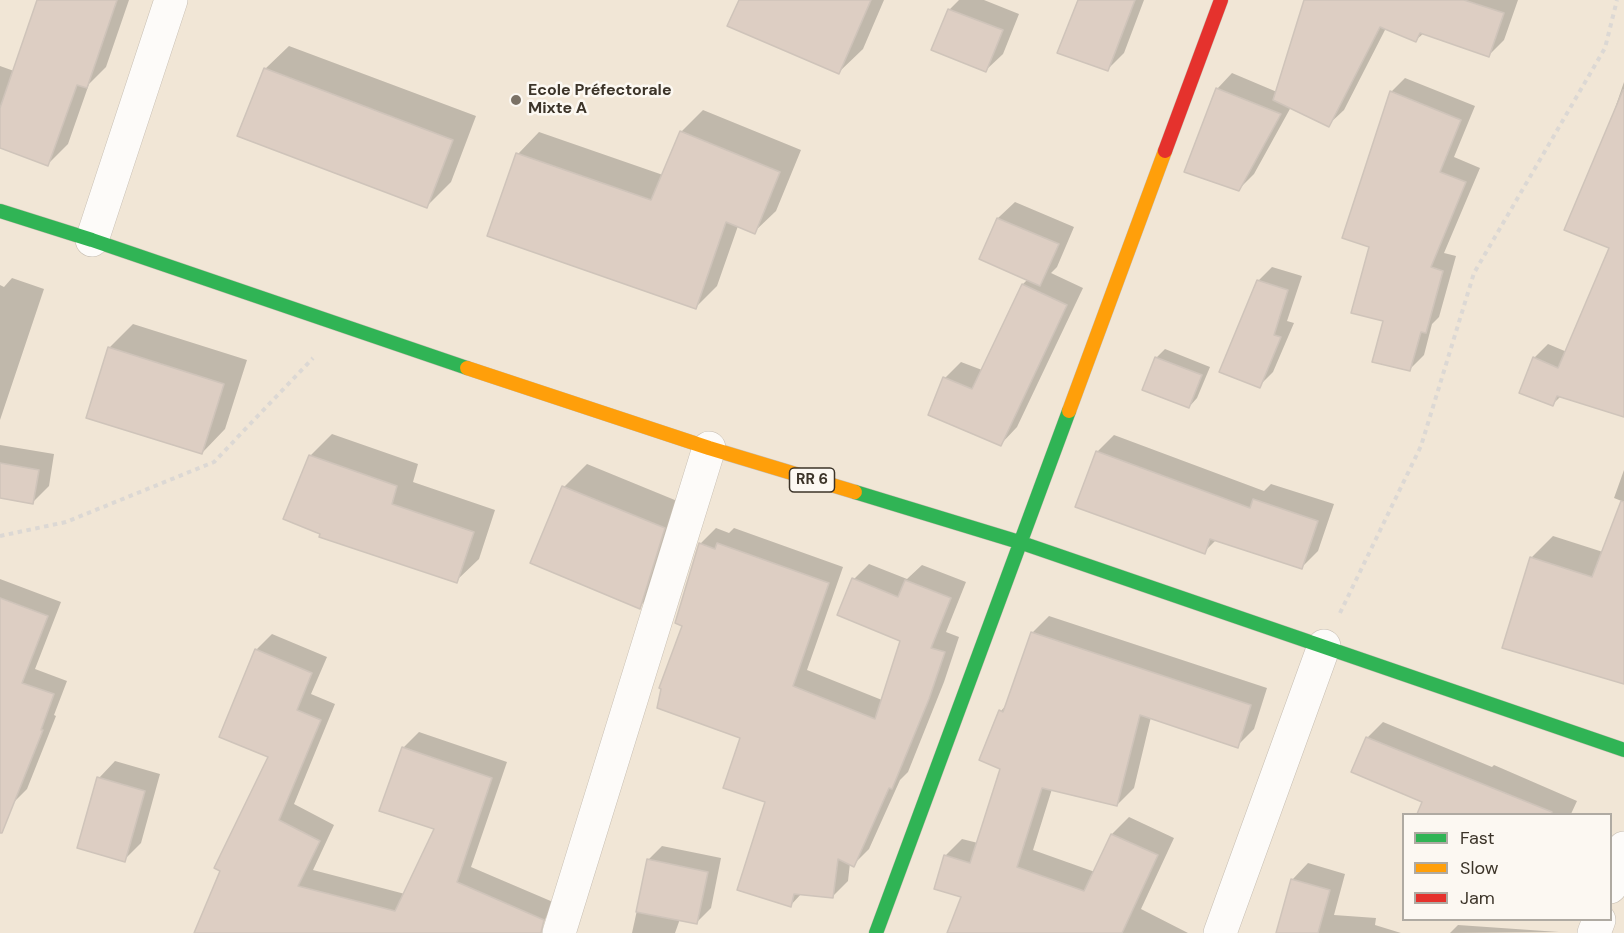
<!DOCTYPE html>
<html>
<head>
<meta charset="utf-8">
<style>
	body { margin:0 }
	#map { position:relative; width:1624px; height:933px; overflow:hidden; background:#f1e6d6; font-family:"DM Sans",sans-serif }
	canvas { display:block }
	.legend { position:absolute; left:1402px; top:813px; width:210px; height:108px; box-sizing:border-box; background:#fcf8f2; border:2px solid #afaaa2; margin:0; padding:8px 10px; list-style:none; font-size:18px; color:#3c3429 }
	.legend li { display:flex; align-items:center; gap:12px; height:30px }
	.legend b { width:30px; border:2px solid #afaaa2 }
</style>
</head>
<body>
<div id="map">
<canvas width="1624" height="933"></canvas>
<ul class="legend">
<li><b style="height:8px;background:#30b455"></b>Fast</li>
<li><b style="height:8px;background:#ff9f0a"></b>Slow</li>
<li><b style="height:8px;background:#e5322d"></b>Jam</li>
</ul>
</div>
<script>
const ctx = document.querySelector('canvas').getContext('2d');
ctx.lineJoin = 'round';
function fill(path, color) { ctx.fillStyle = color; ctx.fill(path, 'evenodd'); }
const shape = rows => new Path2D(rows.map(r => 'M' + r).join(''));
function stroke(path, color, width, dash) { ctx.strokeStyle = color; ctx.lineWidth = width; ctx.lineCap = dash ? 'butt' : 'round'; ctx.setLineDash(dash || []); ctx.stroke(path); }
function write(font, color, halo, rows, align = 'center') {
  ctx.font = font + ' "DM Sans",sans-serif'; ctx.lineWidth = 5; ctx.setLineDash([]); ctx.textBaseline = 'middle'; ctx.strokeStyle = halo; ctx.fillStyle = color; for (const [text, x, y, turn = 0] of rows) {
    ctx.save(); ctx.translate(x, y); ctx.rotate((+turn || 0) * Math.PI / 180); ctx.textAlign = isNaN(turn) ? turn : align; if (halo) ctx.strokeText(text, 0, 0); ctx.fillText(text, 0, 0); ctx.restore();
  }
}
fill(shape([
	[38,0,129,0,106,67,89,84,68,144,48,164,0,146,0,66,14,71],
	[740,0,884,0,863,49,839,72],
	[959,0,984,0,1019,14,1003,54,986,70,949,10],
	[1081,0,1144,0,1124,53,1107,70],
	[1306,0,1518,0,1504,40,1489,55,1424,33,1416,40,1386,28,1344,110,1328,125,1291,107,1254,174,1238,190,1217,89,1232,73,1277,92],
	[289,46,476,116,451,182,427,206,265,69],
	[1405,78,1475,106,1454,157,1480,168,1444,253,1456,256,1439,317,1432,324,1424,355,1410,369,1384,320,1371,246,1391,92],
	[1624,82,1624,416,1562,395,1553,404,1534,358,1548,344,1567,352,1611,248,1603,143],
	[703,110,801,150,776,211,754,232,738,226,717,286,695,308,518,154,539,132,663,175,681,132],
	[1015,202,1074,227,1057,267,1051,273,1083,288,1017,427,1001,444,945,378,961,362,982,370,1023,284,1028,279,981,258,998,218],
	[1272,267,1302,276,1287,321,1294,323,1273,372,1259,386,1258,281],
	[12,278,44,289,0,420,0,285,4,287],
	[133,324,247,360,225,429,202,453,109,348],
	[1165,349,1210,367,1197,398,1189,407,1156,358],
	[332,434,418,464,413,482,495,510,479,559,456,581,310,456],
	[1114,435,1264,491,1271,484,1334,504,1318,551,1302,567,1217,539,1204,552,1097,452],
	[0,445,54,454,49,486,33,502,0,496],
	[587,464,687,505,663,583,639,607,564,487],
	[1624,470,1624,502,1614,498],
	[1624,505,1624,683,1531,558,1553,536,1603,552],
	[716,528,729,533,734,528,843,567,807,670,882,700,902,640,854,579,869,564,907,579,922,565,966,582,946,632,959,637,944,682,908,772,900,780,869,849,853,865,850,863,848,881,832,897,802,893,790,906,767,801,741,737,683,625,676,622,701,543],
	[0,579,61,602,35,669,67,681,54,715,56,716,27,789,13,803,0,798],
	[1049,616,1267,688,1254,729,1237,746,1151,717,1134,788,1117,805,1052,789,1033,850,1095,872,1112,834,1129,817,1174,838,1141,909,1188,933,949,933,963,896,945,856,962,839,978,843,1001,768,1001,711,1007,704,1032,633],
	[272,634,327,657,311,694,335,704,294,804,334,825,313,870,405,894,436,828,403,748,419,732,507,762,471,867,553,902,539,933,195,933,270,756,256,650],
	[1383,722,1492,767,1494,765,1577,801,1571,814,1430,814,1420,811,1424,802,1367,738],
	[115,761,160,774,141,843,124,860,99,778],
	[662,846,721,858,711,908,697,922,680,919,675,933,632,933,648,860],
	[1308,863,1345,874,1334,915,1376,918,1375,925,1401,933,1277,933,1292,880],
	[1458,925,1559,932,1450,933]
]), '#0003');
const building = shape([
	[37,0,117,0,87,88,77,85,48,166,0,148,0,108,37,0],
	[739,0,871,0,839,74,727,26,739,0],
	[1078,0,1135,0,1108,71,1057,53,1078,0],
	[1304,0,1464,0,1504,13,1489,57,1420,33,1416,42,1380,27,1329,127,1273,100,1304,0],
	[948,9,1003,30,986,72,931,50,948,9],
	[264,68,453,140,427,208,237,136,264,68],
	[1216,88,1281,114,1239,191,1184,172,1216,88],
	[1623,90,1624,90,1624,417,1557,396,1553,406,1519,393,1533,357,1558,368,1609,248,1564,230,1623,90],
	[1390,91,1461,120,1440,172,1466,182,1431,267,1443,271,1426,333,1421,332,1410,371,1372,362,1383,321,1351,313,1369,247,1342,238,1390,91],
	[680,131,780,172,755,234,726,222,696,309,487,236,516,153,651,200,680,131],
	[997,218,1059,244,1040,286,979,259,997,218],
	[1257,280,1288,290,1274,335,1281,337,1260,388,1219,372,1257,280],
	[1022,284,1067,305,1001,446,928,415,943,377,972,389,1022,284],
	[108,347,224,384,202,454,86,418,108,347],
	[1155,357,1202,375,1189,408,1142,390,1155,357],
	[1096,451,1250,508,1253,499,1318,521,1302,569,1210,539,1205,554,1075,507,1096,451],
	[309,455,397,486,392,504,474,532,457,583,319,537,320,534,283,519,309,455],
	[0,463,39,470,33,504,0,498,0,463],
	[562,486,665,528,640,609,530,563,562,486],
	[1621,501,1624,502,1624,684,1502,648,1530,557,1592,577,1621,501],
	[699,543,715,549,717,543,829,583,793,686,875,719,900,641,837,615,852,578,898,597,905,580,951,598,931,648,945,652,929,699,892,789,889,788,854,867,838,859,833,898,794,894,791,907,737,890,765,802,723,788,740,738,657,708,661,689,659,688,682,626,675,623,699,543],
	[0,598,48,616,22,683,54,694,41,730,43,730,2,833,0,833,0,598],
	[1031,632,1251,705,1238,748,1140,715,1117,806,1042,788,1017,867,1084,891,1111,834,1158,855,1122,933,947,933,961,897,934,889,944,855,970,863,1000,769,979,760,999,710,1003,712,1031,632],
	[255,649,312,673,297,710,321,720,279,820,320,841,298,886,395,911,434,829,379,811,402,747,492,778,457,882,544,920,541,933,194,933,220,871,214,868,268,757,219,737,255,649],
	[1366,737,1552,812,1551,814,1417,814,1422,802,1351,772,1366,737],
	[97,777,145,791,125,862,77,848,97,777],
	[647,859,708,872,697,924,636,912,647,859],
	[1291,879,1330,890,1318,933,1276,933,1291,879]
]);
fill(building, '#ddcec3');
stroke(building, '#cfc4ba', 1.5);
const street = shape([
	[92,240,171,0],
	[1610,887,1624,848],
	[559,933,709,448],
	[1220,933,1324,646],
	[1594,933,1599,920]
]);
const fast = shape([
	[0,211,92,240,467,368],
	[855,492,1019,542,1624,750],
	[876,933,1069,411]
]);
const slow = shape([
	[467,368,709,448,855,492],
	[1069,411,1165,151]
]);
const jam = shape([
	[1165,151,1221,0]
]);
stroke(street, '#c6bdb1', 34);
stroke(fast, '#c6bdb1', 15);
stroke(slow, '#c6bdb1', 15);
stroke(jam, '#c6bdb1', 15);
stroke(shape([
	[0,536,66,522,214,462,313,358],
	[1340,613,1421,446,1474,273,1605,48,1617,0]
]), '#dcd8d4', 4, [4.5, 4.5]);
stroke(street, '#fdfbf9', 33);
stroke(fast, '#30b455', 14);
stroke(slow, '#ff9f0a', 14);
stroke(jam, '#e5322d', 14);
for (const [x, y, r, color] of [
	[516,100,6,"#7b7266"]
]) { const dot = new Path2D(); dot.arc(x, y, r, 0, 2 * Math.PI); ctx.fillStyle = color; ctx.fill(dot); stroke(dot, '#fcf8f2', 2); }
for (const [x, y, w] of [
	[812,480,45]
]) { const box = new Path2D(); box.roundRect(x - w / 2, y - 12, w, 24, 4.5); ctx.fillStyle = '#fcf8f2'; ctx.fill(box); stroke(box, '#3c3429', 1.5); }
write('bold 15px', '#3c3429', null, [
	["RR 6",812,480]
]);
write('bold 16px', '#3c3429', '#fcf8f2', [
	["Ecole Préfectorale",528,91],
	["Mixte A",528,109]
], 'left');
</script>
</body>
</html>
